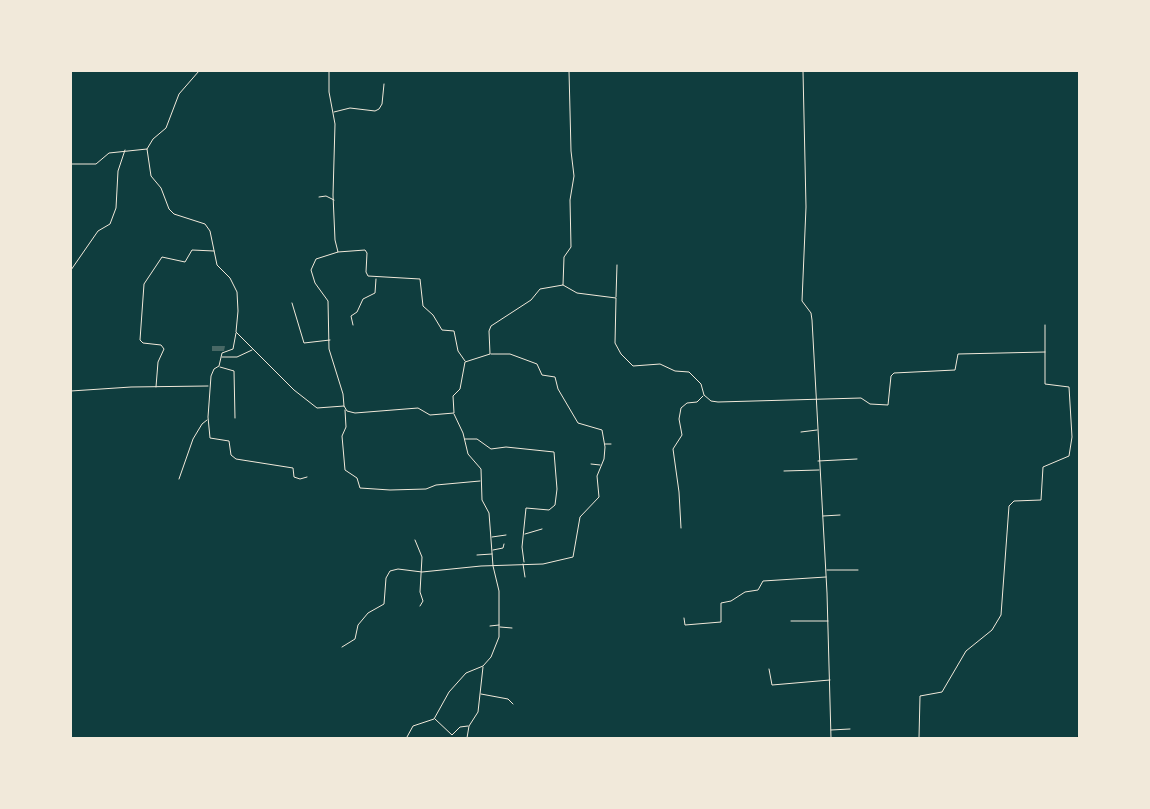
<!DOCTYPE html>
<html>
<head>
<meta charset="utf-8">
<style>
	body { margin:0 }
	#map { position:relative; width:1150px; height:809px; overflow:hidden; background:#0f3d3e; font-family:Manrope,sans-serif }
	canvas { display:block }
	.frame { position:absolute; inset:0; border:72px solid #f1e9da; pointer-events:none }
</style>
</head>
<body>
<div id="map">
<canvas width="1150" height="809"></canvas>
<div class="frame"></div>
</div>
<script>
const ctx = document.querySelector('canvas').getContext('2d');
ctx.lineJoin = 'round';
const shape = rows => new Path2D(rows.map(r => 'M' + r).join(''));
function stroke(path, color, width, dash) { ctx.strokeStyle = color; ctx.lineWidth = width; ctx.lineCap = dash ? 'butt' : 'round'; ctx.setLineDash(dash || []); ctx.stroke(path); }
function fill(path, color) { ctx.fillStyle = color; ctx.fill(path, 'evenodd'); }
stroke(shape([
	[1077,738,1079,734]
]), '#0a2a2b', 1);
fill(shape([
	[212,346,225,346,224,351,212,351]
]), '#486865');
stroke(shape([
	[334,112,350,108,375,111,379,109,382,104,384,84],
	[147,149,153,139,166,128,179,94,199,71],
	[319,197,326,196,334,200],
	[338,252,365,250,367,253,366,272,368,276,420,279,423,306,433,315,442,330,454,331,458,351,465,361],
	[71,270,98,231,110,224,116,208,118,171,125,150],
	[563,285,577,293,616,298,615,343,621,354,633,366,660,364,675,371,689,372,701,384,704,395,711,401,718,402,861,398,870,404,888,405,891,376,894,373,955,370,958,354,1045,352],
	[616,297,617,265],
	[292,303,304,343,330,340],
	[353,325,351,316,357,312,363,299,375,293,376,279],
	[236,333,233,349,222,353,219,366,214,369,211,376,208,417,210,438,229,441,231,455,236,459,293,468,294,477,300,479,307,477],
	[222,357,237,357,252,350],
	[220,367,234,371,235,418],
	[156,387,158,362,164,349,161,345,143,343,140,340,144,284,162,257,185,262,192,250,214,251],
	[71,391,131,387,208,386],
	[345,410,346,427,342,436,345,470,357,478,360,488,390,490,426,489,436,485,480,481],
	[801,432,817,430],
	[465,439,477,439,491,449,506,447,554,452,557,489,555,505,549,510,526,508,522,547,524,562],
	[605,444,611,444],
	[818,461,857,459],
	[591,464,600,465],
	[784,471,819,470],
	[179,479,193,439,202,424,207,420],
	[823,516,840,515],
	[681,528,679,492,673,449,682,435,679,419,681,408,687,403,697,402,703,396],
	[525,534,542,529],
	[492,537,506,535],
	[415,540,422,557,420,592,423,601,420,606],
	[493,550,503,548,504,544],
	[477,555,492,554],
	[523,564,525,577],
	[827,570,858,570],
	[684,618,685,625,721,622,721,603,731,601,745,592,758,590,763,581,826,577],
	[791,621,828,621],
	[490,626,499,625],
	[500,627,512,628],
	[342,647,355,639,358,625,368,613,384,604,386,578,390,571,398,569,422,572,481,566,543,564,573,557,580,517,599,497,597,476,604,459,605,447,602,430,578,423,558,389,555,377,542,375,537,364,510,354,491,354],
	[769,669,772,685,830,680],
	[481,694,508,699,513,704],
	[435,719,452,735,460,727,468,726],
	[831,730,850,729],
	[407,737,413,726,434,719,449,692,466,673,483,666,491,657,499,637,499,591,493,566,489,513,482,500,481,469,468,454,463,433,454,414],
	[467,738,469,726,478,712,483,667],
	[919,738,920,696,942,692,966,651,992,630,1001,615,1009,506,1014,501,1041,500,1043,467,1069,456,1072,437,1069,387,1045,384,1045,325]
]), '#f1e9da', 1);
stroke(shape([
	[329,71,329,92,335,124,333,195,335,240,338,252,316,259,311,270,315,283,328,301,329,349,343,394,344,406],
	[803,71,806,207,802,301,811,313,812,320,827,593,831,738],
	[71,164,96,164,109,153,147,149,151,176,161,188,169,209,174,214,205,224,210,231,217,265,230,278,237,292,238,311,236,332,294,390,317,408,344,406,347,411,355,413,418,408,430,415,454,413,453,396,460,389,465,362,490,354,489,331,491,326,531,300,540,289,563,285,564,257,571,247,570,200,574,176,571,151,569,71]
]), '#f1e9da', 1);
</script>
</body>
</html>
